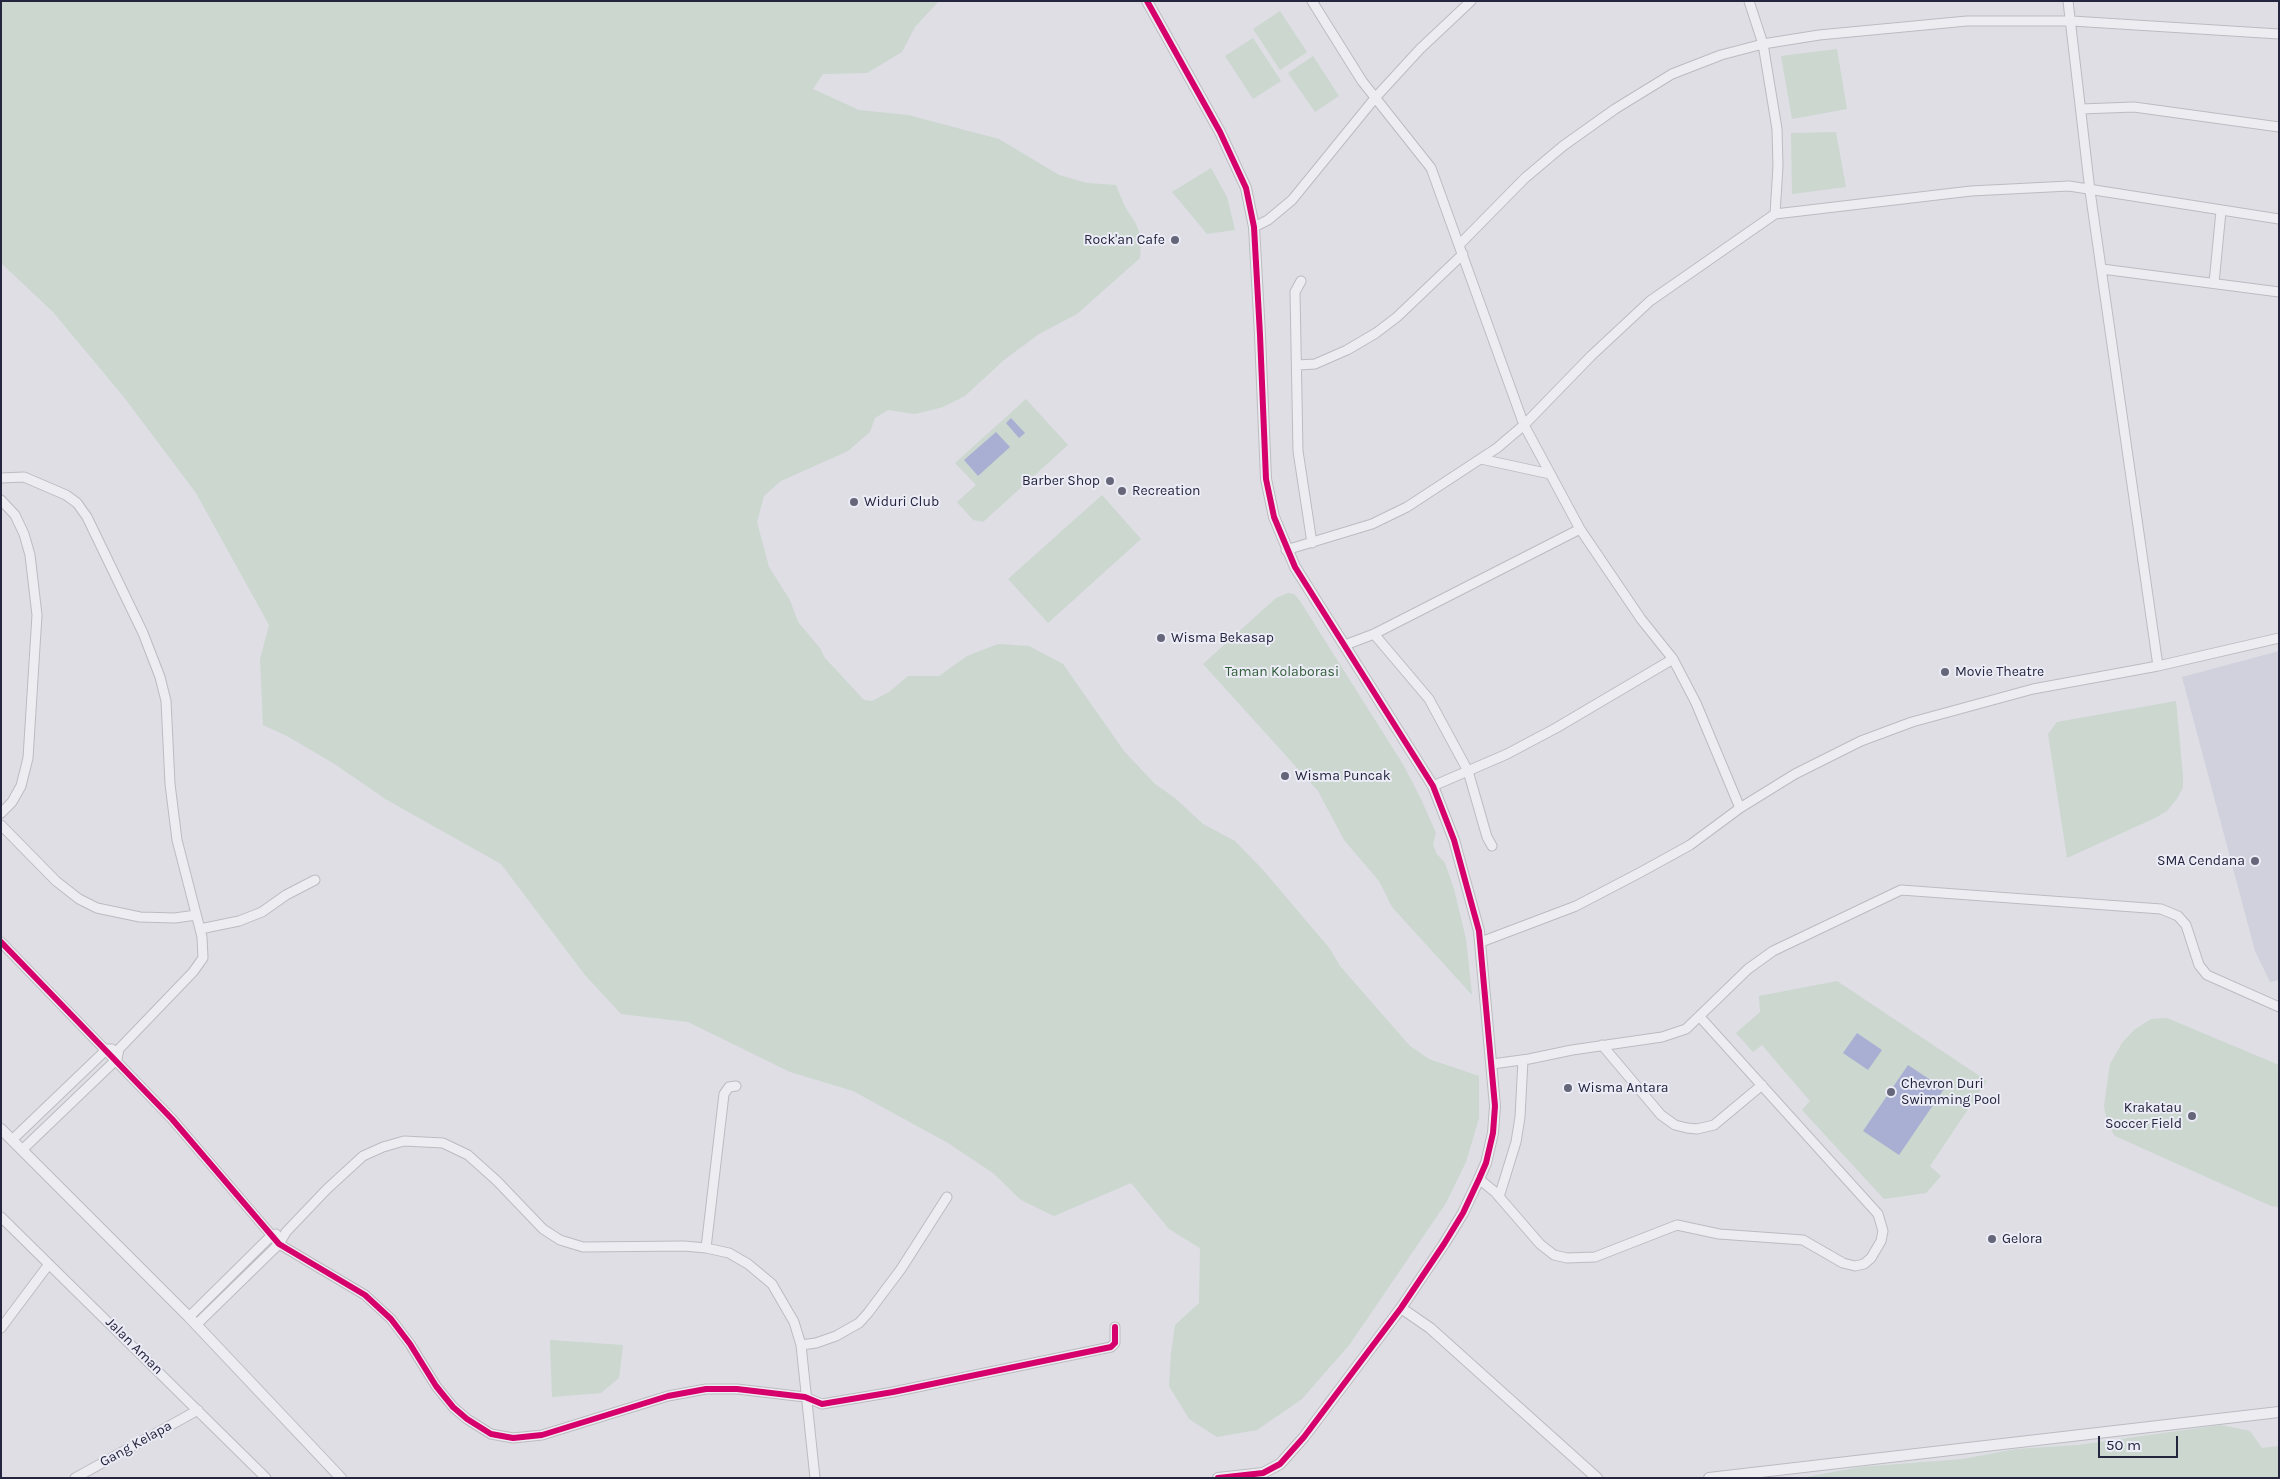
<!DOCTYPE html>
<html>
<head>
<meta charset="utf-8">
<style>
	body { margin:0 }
	#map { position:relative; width:2280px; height:1479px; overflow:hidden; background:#dedee4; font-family:Karla,sans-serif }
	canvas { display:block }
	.frame { position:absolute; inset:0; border:2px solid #24253f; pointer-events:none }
	.scale { position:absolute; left:2098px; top:1436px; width:80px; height:22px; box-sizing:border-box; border:2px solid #24253f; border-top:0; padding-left:6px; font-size:15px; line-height:18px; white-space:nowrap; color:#24253f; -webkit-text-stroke:4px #ebecf5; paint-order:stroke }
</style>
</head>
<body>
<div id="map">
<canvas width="2280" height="1479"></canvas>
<div class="frame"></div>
<div class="scale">50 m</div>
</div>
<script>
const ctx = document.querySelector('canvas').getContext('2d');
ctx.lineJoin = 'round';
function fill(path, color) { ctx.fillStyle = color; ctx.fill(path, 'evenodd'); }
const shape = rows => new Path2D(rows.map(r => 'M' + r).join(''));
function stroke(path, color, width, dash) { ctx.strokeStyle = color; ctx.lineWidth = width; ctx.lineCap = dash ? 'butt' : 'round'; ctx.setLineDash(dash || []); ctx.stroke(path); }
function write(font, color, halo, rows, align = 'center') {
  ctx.font = font + ' Karla,sans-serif'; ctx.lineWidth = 4; ctx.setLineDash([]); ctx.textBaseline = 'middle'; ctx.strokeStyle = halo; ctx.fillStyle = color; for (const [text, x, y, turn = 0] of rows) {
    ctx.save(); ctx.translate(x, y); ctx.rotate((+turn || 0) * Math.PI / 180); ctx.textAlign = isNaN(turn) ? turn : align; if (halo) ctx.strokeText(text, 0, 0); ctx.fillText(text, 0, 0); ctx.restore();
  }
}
fill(shape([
	[2279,651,2279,980,2270,982,2255,951,2182,677]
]), '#d1d1dd');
fill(shape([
	[1,1,939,1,915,27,902,52,867,73,823,74,813,89,859,110,908,115,999,139,1059,175,1087,183,1116,185,1124,205,1136,224,1141,238,1140,258,1077,314,1039,334,1004,360,965,396,943,407,915,414,888,410,875,418,870,432,848,451,781,481,764,496,757,522,769,567,790,600,798,622,820,648,825,658,864,700,872,701,889,692,908,676,939,676,967,656,998,644,1029,646,1063,664,1124,751,1155,784,1175,798,1203,824,1235,841,1264,871,1330,949,1340,966,1410,1046,1429,1059,1479,1076,1479,1118,1466,1162,1446,1203,1350,1344,1302,1399,1257,1430,1217,1437,1189,1419,1169,1386,1171,1353,1175,1325,1199,1303,1200,1248,1169,1229,1131,1183,1054,1216,1021,1200,993,1173,948,1143,853,1091,790,1072,688,1022,621,1014,585,975,501,864,387,800,333,763,287,736,263,725,260,659,269,625,196,493,123,396,53,312,1,263],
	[1280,11,1307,52,1280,70,1253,29],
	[1253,38,1281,81,1253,99,1225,56],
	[1837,49,1847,109,1792,119,1781,56],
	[1313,56,1339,96,1315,112,1288,73],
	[1836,132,1846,187,1792,194,1791,133],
	[1211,168,1227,197,1235,230,1207,234,1172,192],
	[1026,399,1068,445,983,522,973,520,957,502,976,485,955,463],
	[1102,495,1141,539,1048,623,1008,579],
	[1288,593,1294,594,1300,601,1404,766,1421,799,1436,833,1433,844,1436,853,1445,863,1454,889,1466,939,1472,995,1392,907,1379,881,1344,840,1318,791,1203,664,1276,598],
	[2176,701,2183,776,2183,788,2176,800,2167,811,2155,818,2067,858,2048,734,2057,722],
	[1837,981,1987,1081,1930,1166,1941,1176,1926,1193,1884,1199,1802,1110,1810,1101,1762,1045,1753,1052,1736,1033,1760,1012,1759,996],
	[2167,1018,2279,1065,2279,1207,2271,1206,2115,1136,2108,1125,2104,1106,2110,1064,2122,1043,2134,1030,2151,1019],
	[550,1340,623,1345,619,1378,601,1393,552,1397],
	[2221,1425,2250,1431,2262,1448,2279,1446,2279,1478,1801,1478,1860,1467,1963,1459,2016,1449,2078,1445]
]), '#cbd7cf');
fill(shape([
	[1011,418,1025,433,1019,438,1006,423],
	[996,432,1010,447,978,476,964,460],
	[1857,1033,1882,1050,1868,1070,1843,1053],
	[1908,1065,1944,1089,1899,1155,1863,1131]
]), '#a9afd3');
const minor = shape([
	[1312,1,1362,81,1431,168,1524,425,1580,529,1641,619,1673,659,1696,703,1740,808],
	[1749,1,1763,44,1777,129,1778,166,1775,214],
	[2068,1,2090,191,2158,666,2279,638],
	[2081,109,2134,107,2279,127],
	[1254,227,1268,220,1292,200,1375,98,1420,49,1471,1],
	[1460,244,1525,178,1563,146,1615,109,1672,74,1721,55,1763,44,1819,35,1967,21,2072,21,2279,34],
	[2102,269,2279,292],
	[1301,281,1295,292,1298,451,1312,543],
	[2214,283,2221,211],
	[1298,365,1315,364,1347,350,1376,333,1397,317,1463,254],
	[1481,459,1550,474],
	[1,478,24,477,66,495,77,503,87,517,143,633,160,677,166,701,170,784,177,840,202,937,203,958,193,972,119,1049,117,1059,22,1150],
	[1,500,15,515,24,534,30,555,37,615,28,758,21,786,12,802,1,813],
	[1286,550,1372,524,1407,507,1497,448,1524,425,1591,356,1650,301,1775,214,1971,191,2069,186,2279,219],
	[1374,634,1429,699,1468,771,1487,837,1492,846],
	[1345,645,1374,634,1580,529],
	[1433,786,1507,754,1556,728,1673,659],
	[1,825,56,881,79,899,97,908,140,917,175,918,196,915],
	[200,929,239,921,262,912,286,895,315,880],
	[1,942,172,1119,279,1244,365,1295,391,1319,410,1344,436,1386,453,1407,467,1419,491,1434,513,1438,542,1435,668,1396,706,1389,737,1389,805,1397,822,1404,893,1392,1111,1347,1115,1343,1115,1327],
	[1481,942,1576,906,1641,872,1690,845,1740,808,1795,774,1861,741,1912,722,2033,689,2158,666],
	[1602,1045,1661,1115,1675,1125,1687,1128,1697,1129,1714,1125,1762,1085],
	[1492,1064,1529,1059,1572,1050,1662,1037,1686,1029,1748,969,1773,951,1901,890,2161,909,2178,916,2186,925,2199,965,2207,975,2279,1007],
	[12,1140,107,1049,112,1049],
	[1479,1179,1495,1192,1540,1244,1554,1255,1567,1258,1595,1257,1677,1225,1719,1234,1803,1240,1843,1263,1855,1266,1864,1264,1871,1258,1881,1241,1883,1231,1878,1214,1700,1017],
	[1499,1197,1516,1142,1520,1117,1523,1060],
	[1,1217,266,1478],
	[706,1248,724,1094,729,1087,736,1086],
	[189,1317,271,1236,276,1234],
	[196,1325,279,1244,286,1232,327,1189,363,1156,383,1147,404,1141,443,1143,468,1155,497,1181,543,1229,560,1240,583,1247,684,1246,706,1248,729,1253,748,1264,772,1284,794,1322,801,1345,815,1478],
	[1,1328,49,1264],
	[801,1345,816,1343,836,1336,859,1323,868,1313,901,1269,947,1197],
	[75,1478,198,1410]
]);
const tertiary = shape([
	[1147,1,1220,132,1246,188,1254,227,1260,335,1266,479,1274,517,1295,567,1433,786,1454,840,1479,931,1495,1106,1493,1133,1486,1163,1479,1179,1463,1213,1444,1244,1401,1308,1304,1437,1280,1464,1263,1473,1218,1478],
	[1,1129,189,1317,341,1478],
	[1401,1308,1430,1328,1597,1478],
	[1709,1478,2279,1412]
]);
stroke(minor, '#bbbbc2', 11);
stroke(tertiary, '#bbbbc2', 12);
stroke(minor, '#ededf1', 9);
stroke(tertiary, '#ededf1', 10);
stroke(shape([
	[1147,1,1220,132,1246,188,1254,227,1260,335,1266,479,1274,517,1295,567,1433,786,1454,840,1479,931,1495,1106,1493,1133,1486,1163,1479,1179,1463,1213,1444,1244,1401,1308,1304,1437,1280,1464,1263,1473,1218,1478],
	[1,942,172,1119,279,1244,365,1295,391,1319,410,1344,436,1386,453,1407,467,1419,491,1434,513,1438,542,1435,668,1396,706,1389,737,1389,805,1397,822,1404,893,1392,1111,1347,1115,1343,1115,1327]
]), '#d6006c', 6);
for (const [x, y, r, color] of [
	[1175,240,5,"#656679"],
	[1110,481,5,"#656679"],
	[1122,491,5,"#656679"],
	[854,502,5,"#656679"],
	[1161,638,5,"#656679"],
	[1945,672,5,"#656679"],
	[1285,776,5,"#656679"],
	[2255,861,5,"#656679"],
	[1568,1088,5,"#656679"],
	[1891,1092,5,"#656679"],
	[2192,1116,5,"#656679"],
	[1992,1239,5,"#656679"]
]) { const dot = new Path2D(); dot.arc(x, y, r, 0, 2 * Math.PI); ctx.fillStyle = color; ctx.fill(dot); stroke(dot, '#ebecf5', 2); }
write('14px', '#24253f', '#ebecf5', [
	["Rock'an Cafe",1165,240,"right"],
	["Barber Shop",1100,481,"right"],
	["Recreation",1132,491],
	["Widuri Club",864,502],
	["Wisma Bekasap",1171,638],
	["Movie Theatre",1955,672],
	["Wisma Puncak",1295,776],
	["SMA Cendana",2245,861,"right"],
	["Chevron Duri",1901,1084],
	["Swimming Pool",1901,1100],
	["Wisma Antara",1578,1088],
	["Krakatau",2182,1108,"right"],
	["Soccer Field",2182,1124,"right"],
	["Gelora",2002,1239]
], 'left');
write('14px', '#305c37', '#ebecf5', [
	["Taman Kolaborasi",1282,672]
]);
write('14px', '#24253f', '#ebecf5', [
	["Jalan Aman",134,1346,45],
	["Gang Kelapa",136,1444,-29]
]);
</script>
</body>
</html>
